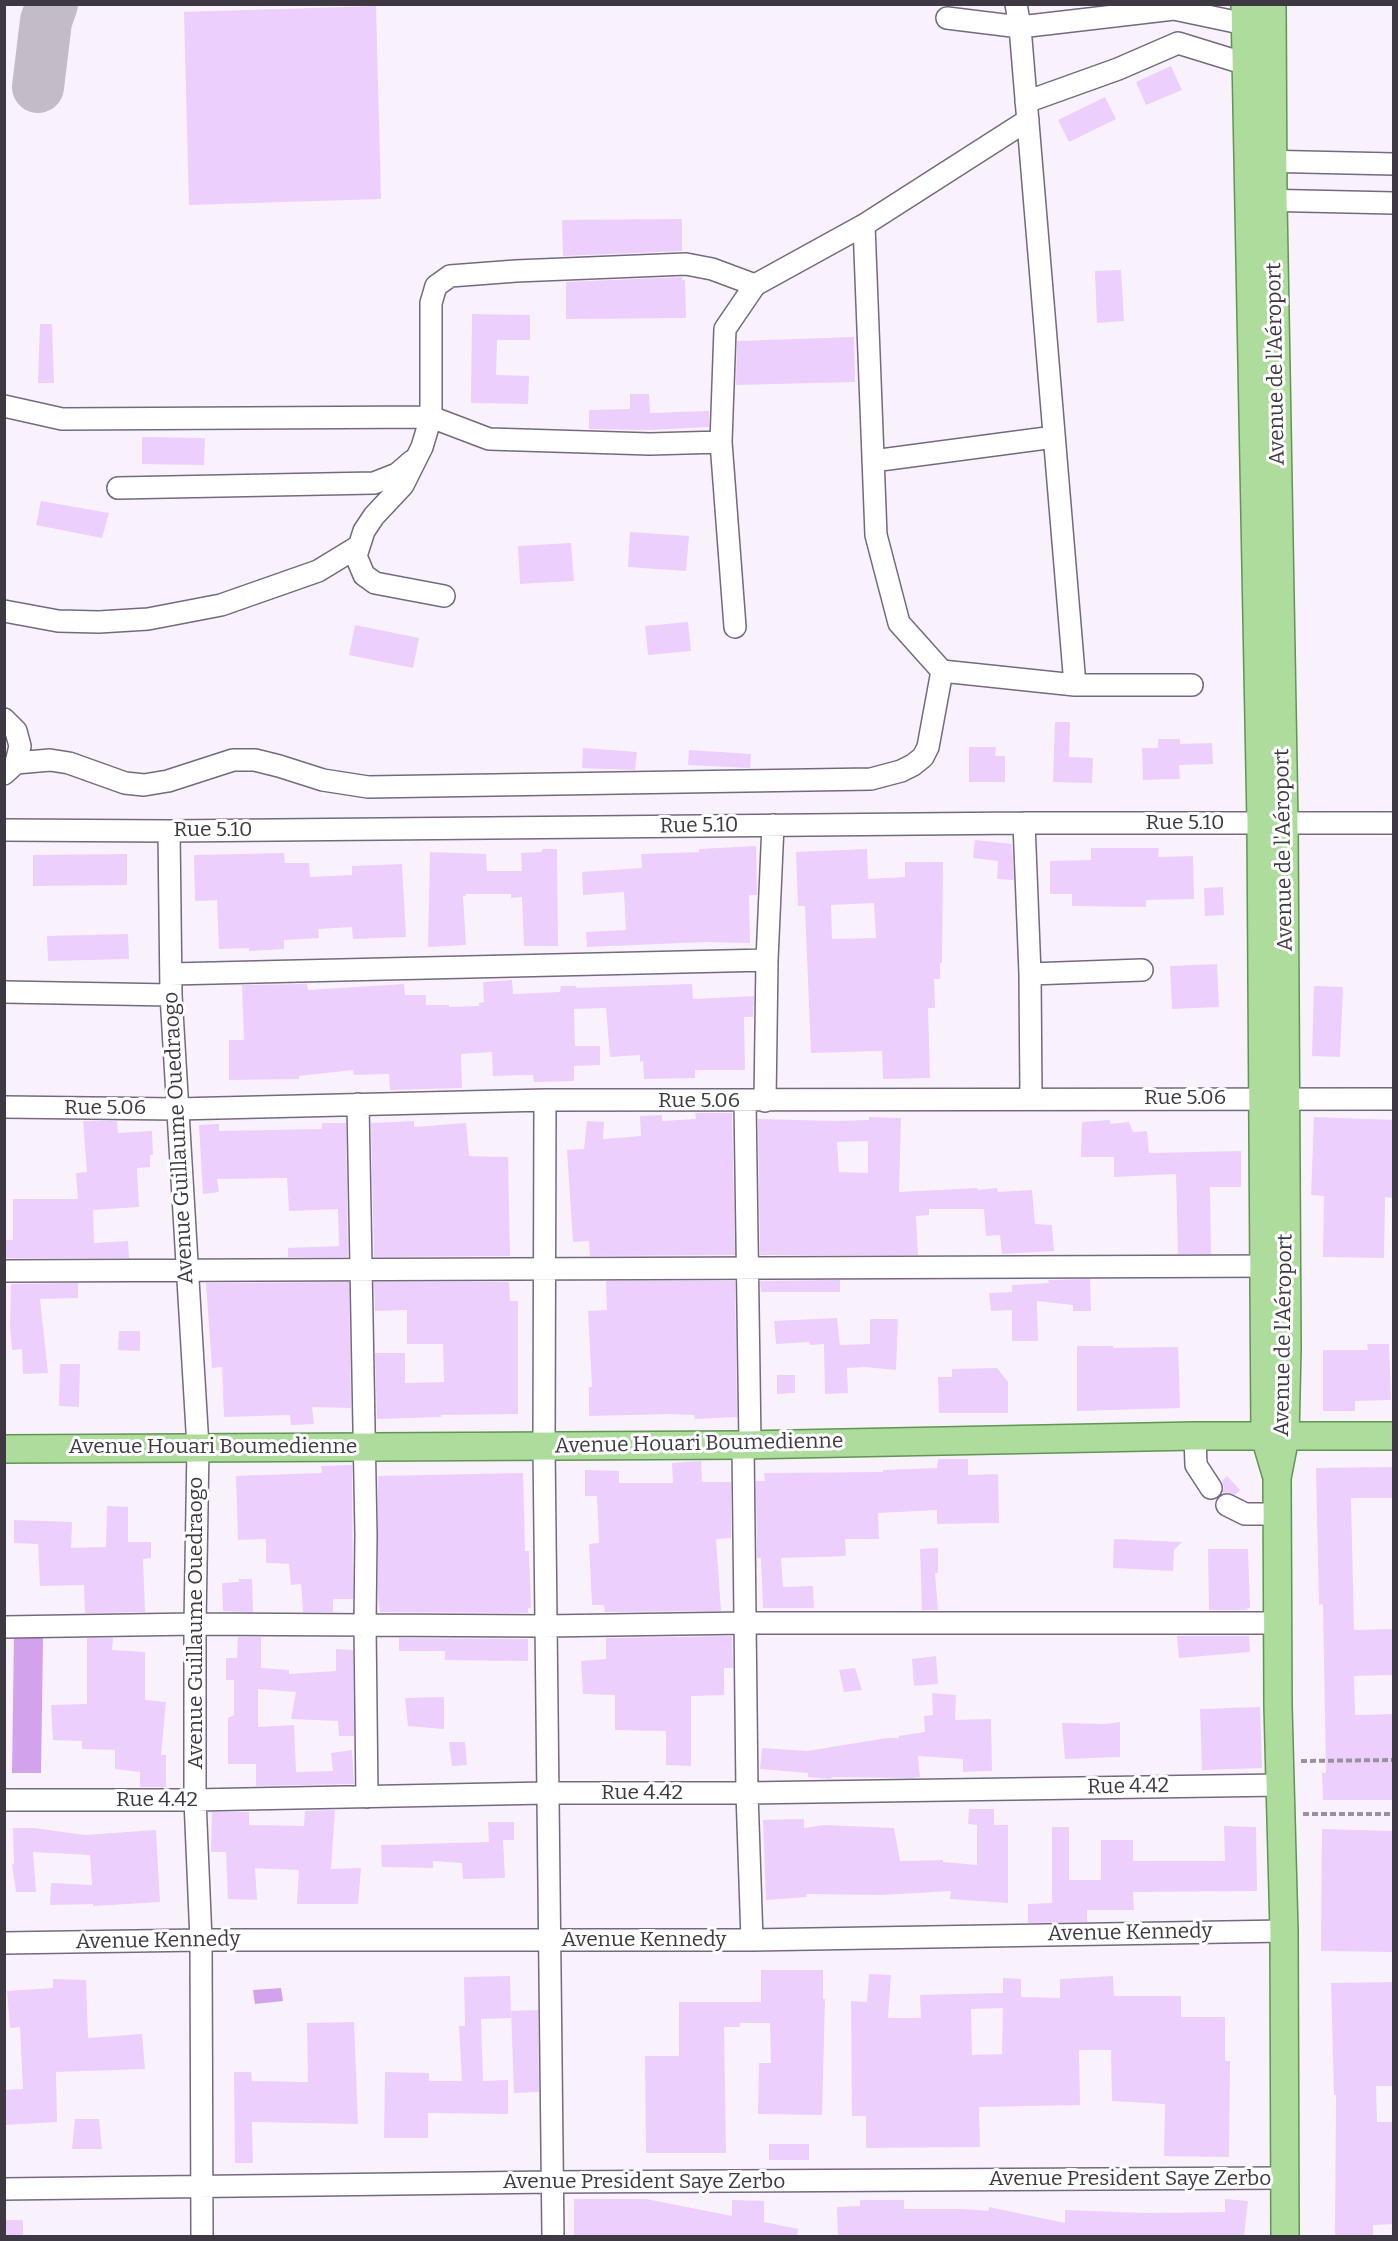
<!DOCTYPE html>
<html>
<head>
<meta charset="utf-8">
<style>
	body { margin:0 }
	#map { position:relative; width:1398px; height:2241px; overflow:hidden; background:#f9f2fc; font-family:Bitter,serif }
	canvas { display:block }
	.frame { position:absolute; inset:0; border:6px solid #3e3842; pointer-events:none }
</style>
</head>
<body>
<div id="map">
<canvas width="1398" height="2241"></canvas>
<div class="frame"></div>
</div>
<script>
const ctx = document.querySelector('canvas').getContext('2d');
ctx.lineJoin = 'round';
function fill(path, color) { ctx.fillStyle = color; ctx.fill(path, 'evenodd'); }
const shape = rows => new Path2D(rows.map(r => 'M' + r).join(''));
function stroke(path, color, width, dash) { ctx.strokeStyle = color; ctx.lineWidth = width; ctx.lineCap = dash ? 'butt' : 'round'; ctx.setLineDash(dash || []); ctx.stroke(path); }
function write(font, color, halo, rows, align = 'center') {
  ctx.font = font + ' Bitter,serif'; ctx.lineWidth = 6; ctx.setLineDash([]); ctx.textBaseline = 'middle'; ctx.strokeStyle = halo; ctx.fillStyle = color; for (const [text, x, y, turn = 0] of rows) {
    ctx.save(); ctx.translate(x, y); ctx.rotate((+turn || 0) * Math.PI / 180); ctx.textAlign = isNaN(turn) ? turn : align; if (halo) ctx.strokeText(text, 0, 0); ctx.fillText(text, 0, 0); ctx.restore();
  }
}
fill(shape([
	[14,1636,43,1637,41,1773,12,1773],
	[281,1988,283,2001,255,2004,253,1990]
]), '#d2a2ec');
stroke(shape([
	[38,87,46,21,52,4]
]), '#c3bcc6', 52);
fill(shape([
	[376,6,381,199,189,205,184,12],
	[1171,66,1182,90,1146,105,1136,82],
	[1105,97,1116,119,1069,142,1058,120],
	[682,219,682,251,563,256,562,220],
	[1121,270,1124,321,1097,323,1095,271],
	[682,277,682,280,685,280,686,318,566,319,566,282],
	[472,314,530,315,530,340,497,340,496,375,529,376,528,404,471,403],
	[40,324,52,324,54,383,38,383],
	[854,337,855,382,736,385,737,341],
	[630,394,649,394,650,413,709,411,709,427,650,430,589,429,589,410,630,409],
	[142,437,205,438,204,465,142,464],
	[41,501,109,513,102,538,36,525],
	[630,532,689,536,686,571,628,567],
	[571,543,574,581,520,584,518,546],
	[688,622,691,651,648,655,645,626],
	[355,625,419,638,413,668,349,655],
	[1055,722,1070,722,1069,757,1093,758,1092,783,1053,782],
	[1158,739,1180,739,1180,744,1212,743,1213,764,1179,765,1180,779,1143,780,1142,748,1158,748],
	[969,747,996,747,995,756,1005,756,1005,782,969,782],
	[583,748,637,752,635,770,582,768],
	[689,750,751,754,750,768,688,765],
	[975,840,1012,844,1014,880,997,879,998,861,973,858],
	[756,846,757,895,749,895,750,943,705,942,587,947,586,932,626,930,624,892,583,895,582,872,642,868,641,854,699,852,699,849],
	[1091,848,1159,848,1158,857,1193,856,1194,899,1146,900,1146,907,1072,906,1072,894,1050,894,1050,861,1091,860],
	[542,849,557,849,558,946,524,946,522,897,511,898,511,894,466,894,466,896,463,896,466,945,428,947,430,852,486,854,487,871,522,871,521,853,542,852],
	[867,849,868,879,905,877,905,862,943,862,942,963,940,963,940,979,934,979,935,1008,928,1008,930,1078,883,1079,882,1051,811,1053,805,906,798,906,796,852],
	[874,903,876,938,832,939,831,905],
	[284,853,285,863,309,863,310,877,352,875,352,866,402,864,406,937,353,939,352,927,318,929,319,938,284,940,284,949,249,951,249,948,219,949,217,900,195,901,194,855],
	[127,854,127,885,33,886,33,855],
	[1223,887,1224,915,1205,916,1204,888],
	[128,934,129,959,48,961,47,936],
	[1217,964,1219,1007,1172,1009,1170,966],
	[512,980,513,994,560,992,561,986,576,986,576,988,692,984,693,999,754,996,753,1017,744,1017,745,1070,695,1070,695,1078,644,1079,643,1061,640,1062,640,1055,610,1057,606,1008,574,1009,575,1046,600,1046,600,1065,574,1066,574,1081,534,1082,533,1075,493,1076,492,1052,461,1054,462,1088,390,1090,389,1074,354,1075,353,1070,299,1076,299,1079,229,1080,229,1040,244,1040,242,985,307,984,308,990,404,984,405,995,426,995,426,1005,449,1005,449,1007,479,1006,479,1003,484,1002,483,982],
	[1314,986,1343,987,1340,1057,1312,1056],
	[695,1113,732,1113,735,1255,590,1256,589,1241,573,1242,567,1150,584,1149,587,1121,604,1122,603,1139,641,1136,640,1116,662,1115,662,1121,696,1119],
	[869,1117,901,1118,899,1192,978,1188,977,1190,997,1188,998,1192,1032,1190,1035,1224,1052,1225,1054,1251,1002,1254,1000,1235,986,1236,984,1209,929,1209,929,1215,916,1216,918,1255,760,1255,758,1119,835,1121,869,1120],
	[868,1141,868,1173,839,1172,837,1142],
	[1314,1117,1394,1120,1394,1198,1385,1197,1384,1258,1323,1257,1324,1196,1311,1195],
	[1110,1120,1110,1124,1129,1122,1133,1132,1147,1131,1149,1153,1241,1151,1241,1187,1210,1187,1211,1254,1178,1254,1176,1174,1114,1177,1114,1157,1081,1157,1082,1122],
	[83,1121,117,1121,118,1133,152,1131,153,1155,150,1155,150,1167,137,1168,139,1207,93,1210,94,1243,128,1241,129,1258,6,1258,6,1240,13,1240,13,1199,78,1199,76,1173,87,1172],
	[414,1121,414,1127,466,1123,469,1156,508,1157,510,1256,374,1257,371,1123],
	[322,1123,346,1123,348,1257,288,1257,288,1248,339,1246,338,1209,289,1211,287,1178,217,1179,219,1192,203,1194,199,1125,219,1124,219,1131,322,1129],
	[1090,1279,1091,1311,1073,1311,1073,1305,1037,1301,1038,1341,1012,1341,1012,1310,991,1311,989,1293,1012,1292,1012,1285,1049,1283,1048,1280],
	[840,1280,840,1292,761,1292,760,1281],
	[606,1281,735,1281,737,1417,695,1419,694,1415,669,1414,589,1416,589,1387,592,1387,588,1311,607,1310],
	[349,1282,351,1408,312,1407,314,1424,291,1425,290,1415,224,1417,222,1367,212,1368,206,1283],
	[374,1282,509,1282,510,1301,518,1301,518,1414,441,1415,441,1417,377,1419,375,1353,405,1353,405,1383,444,1382,443,1344,407,1344,407,1310,375,1311],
	[78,1283,78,1298,40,1299,48,1373,23,1374,22,1349,12,1350,10,1326,11,1284],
	[837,1318,840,1345,870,1344,870,1319,898,1319,896,1370,865,1367,847,1368,848,1393,825,1394,824,1344,810,1345,809,1342,776,1344,774,1321],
	[119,1331,140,1331,140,1351,118,1350],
	[1367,1344,1389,1344,1391,1400,1355,1401,1355,1411,1323,1411,1323,1350,1368,1350],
	[1077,1346,1113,1346,1113,1348,1178,1347,1180,1408,1077,1411],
	[60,1364,80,1364,79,1407,59,1406],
	[997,1368,1008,1382,1008,1413,939,1413,938,1377,952,1377,952,1369],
	[777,1375,795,1375,795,1393,777,1394],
	[938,1459,968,1459,968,1475,998,1474,999,1523,937,1524,937,1510,878,1513,879,1539,845,1539,846,1556,781,1558,783,1587,813,1586,814,1608,763,1608,761,1558,757,1558,756,1481,765,1481,764,1473,883,1472,883,1470,937,1468],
	[701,1461,702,1482,731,1482,731,1538,716,1539,721,1611,605,1612,604,1605,592,1605,589,1544,599,1543,597,1496,585,1496,585,1470,619,1471,619,1483,673,1483,672,1463],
	[352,1465,353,1599,333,1599,333,1612,303,1612,301,1584,291,1585,289,1564,266,1563,266,1539,238,1540,236,1476,322,1473,321,1466],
	[1394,1467,1394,1498,1351,1498,1354,1630,1394,1629,1394,1675,1354,1676,1355,1715,1394,1714,1394,1800,1323,1800,1322,1773,1326,1773,1323,1604,1319,1605,1316,1468],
	[523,1473,525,1551,529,1551,531,1608,528,1608,528,1613,380,1612,378,1598,378,1476],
	[1227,1476,1240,1490,1235,1495,1227,1492,1222,1493,1224,1487,1222,1481],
	[107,1506,128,1507,128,1542,151,1542,151,1558,143,1559,145,1612,85,1613,84,1585,40,1586,38,1544,14,1543,14,1520,72,1522,71,1548,106,1547],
	[1114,1539,1182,1542,1174,1550,1173,1571,1113,1568],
	[938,1548,938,1573,935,1573,938,1610,922,1610,920,1549],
	[1208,1549,1248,1549,1250,1608,1247,1608,1248,1610,1209,1610],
	[239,1579,252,1579,253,1612,223,1611,222,1583,239,1582],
	[732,1636,733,1668,724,1668,724,1695,691,1696,691,1766,666,1765,666,1731,615,1730,615,1695,583,1694,581,1661,606,1659,606,1638],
	[1177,1636,1249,1636,1250,1652,1179,1658],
	[238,1637,261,1637,261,1668,289,1670,289,1674,336,1671,336,1649,353,1650,354,1736,339,1736,338,1721,291,1719,296,1692,258,1689,258,1727,294,1725,296,1772,333,1771,331,1753,352,1750,354,1784,256,1786,256,1764,228,1764,228,1718,234,1715,234,1680,226,1680,226,1658,237,1658],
	[87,1638,113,1638,112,1650,145,1652,145,1700,166,1702,161,1755,166,1755,166,1787,140,1787,140,1772,115,1769,115,1750,82,1749,82,1741,53,1740,51,1705,87,1704],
	[399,1638,528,1639,528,1661,445,1660,445,1651,399,1651],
	[936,1656,938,1684,914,1686,912,1659],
	[855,1668,862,1690,844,1692,839,1670],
	[932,1693,956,1695,955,1720,991,1719,992,1771,963,1772,963,1759,918,1756,920,1777,912,1778,833,1777,830,1779,808,1777,808,1773,760,1769,762,1748,807,1751,887,1738,899,1738,899,1736,925,1732,924,1716,933,1715],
	[444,1697,444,1729,408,1726,405,1698],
	[1260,1707,1262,1768,1202,1770,1200,1709],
	[1120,1722,1120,1757,1065,1759,1062,1723,1104,1724],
	[449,1742,465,1742,467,1765,452,1766],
	[969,1809,994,1809,994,1825,1008,1825,1008,1903,950,1899,951,1891,882,1895,806,1894,807,1897,766,1900,763,1820,804,1819,804,1828,825,1825,894,1828,900,1861,943,1860,943,1862,977,1865,977,1825,968,1824],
	[335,1810,331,1869,361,1868,358,1904,297,1904,299,1870,255,1868,257,1900,228,1899,226,1852,211,1852,212,1812,249,1812,249,1825,304,1826,305,1811],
	[488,1822,514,1822,514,1840,503,1840,505,1878,463,1879,462,1863,433,1861,433,1868,382,1867,381,1845,489,1842],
	[1224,1826,1256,1827,1257,1891,1133,1892,1134,1910,1087,1910,1087,1922,1028,1923,1028,1904,1052,1903,1052,1827,1069,1827,1069,1880,1101,1880,1101,1840,1133,1840,1133,1861,1225,1861],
	[13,1828,34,1828,85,1835,156,1830,160,1902,93,1906,93,1904,50,1905,51,1883,92,1885,90,1855,33,1852,36,1892,16,1892,12,1864,14,1864],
	[1322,1829,1394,1831,1394,1952,1321,1951],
	[761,1970,823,1970,823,1999,825,1999,822,2115,758,2114,759,2063,771,2063,770,2023,740,2023,740,2027,724,2027,726,2153,646,2153,645,2056,679,2056,679,2002,761,2002],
	[869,1974,891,1975,888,2018,921,2018,920,1995,1003,1993,1003,1978,1021,1979,1021,1997,1060,1998,1060,1979,1113,1976,1114,1996,1181,1996,1181,2017,1225,2017,1225,2061,1230,2061,1229,2157,1164,2156,1165,2104,1112,2101,1111,2050,1079,2050,1080,2105,979,2107,980,2147,866,2148,866,2116,852,2116,851,2001,867,2002],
	[1003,2008,1002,2054,972,2055,971,2009],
	[510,1976,511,2018,481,2019,483,2081,508,2080,508,2114,428,2113,428,2138,384,2138,385,2072,429,2073,429,2081,462,2081,459,2026,465,2026,464,1977],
	[53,1979,86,1980,88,2038,142,2034,145,2069,56,2072,57,2122,4,2125,4,2090,23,2089,20,2027,10,2028,7,1991,53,1988],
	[1394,1982,1394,2086,1376,2086,1377,2122,1394,2122,1394,2224,1373,2225,1373,2236,1335,2236,1336,2095,1334,2095,1331,1983],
	[538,2010,539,2092,514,2093,511,2011],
	[354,2022,358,2124,252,2122,253,2163,235,2163,234,2072,251,2072,252,2081,308,2082,307,2023],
	[75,2119,99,2119,102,2149,72,2149],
	[769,2144,809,2144,809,2160,769,2160],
	[574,2199,646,2199,732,2216,732,2200,764,2201,764,2222,798,2229,797,2236,574,2236],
	[1225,2199,1248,2201,1244,2236,838,2236,837,2207,860,2206,860,2200,904,2200,904,2209,963,2209,989,2211,989,2207,1065,2223,1065,2210,1145,2213,1225,2212],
	[4,2220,23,2220,23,2236,4,2236]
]), '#eccffc');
const minor = shape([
	[1016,4,1020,27,1075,685],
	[947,18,1020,27,1174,9,1245,24,1259,24],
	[1026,102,1118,69,1178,43,1246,64],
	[1259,161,1394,164],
	[1258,200,1394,203],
	[864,225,876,535,899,623,942,671,1075,685,1192,685],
	[4,406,62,419,431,417,489,439,650,444,721,442,725,329,755,285,864,225,1028,120],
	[721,442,735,627],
	[873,461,1054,437],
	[118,488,374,483,397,474,412,461],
	[444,596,375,583,364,575,356,556,364,531,374,516,403,485,422,447,431,417,431,303,436,286,450,276,516,271,686,264,712,269,755,285],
	[4,611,58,621,99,622,148,619,221,605,318,571,359,546],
	[4,719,16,731,20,746,16,763,4,774],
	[16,763,50,760,69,763,125,783,144,785,168,781,233,760,255,760,279,766,323,780,368,787,871,779,901,771,913,765,923,757,928,747,942,671],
	[1024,823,1030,974,1031,1098],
	[4,830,169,831,1024,823,1394,823],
	[169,831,171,995,198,1447,195,1624,195,1800,201,1940,202,2236],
	[171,974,767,960],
	[1030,974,1142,970],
	[4,992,171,995],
	[545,1100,544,1446,553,2236],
	[745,1101,750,1444],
	[765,1101,767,960,773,825],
	[358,1104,366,1535,365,1625,367,1797],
	[4,1107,177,1109,545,1100,1394,1099],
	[4,1271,1279,1266],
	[1195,1436,1196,1465,1211,1488],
	[743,1445,747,1793,752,1940],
	[1227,1505,1245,1514,1277,1514],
	[4,1627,195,1624,545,1626,746,1623,1278,1623],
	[4,1800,195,1800,546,1793,747,1793,1280,1785],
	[4,1943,201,1940,752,1940,1284,1931],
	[4,2189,552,2182,1284,2178]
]);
const major = shape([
	[1245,4,1261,823,1265,1437,1276,1474],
	[1272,4,1273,200,1284,822,1287,1348,1285,1437,1277,1478,1278,1706,1284,1931,1285,2236],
	[4,1449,743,1445,1195,1436,1394,1436]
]);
stroke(minor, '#76687e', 24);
stroke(major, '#629453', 30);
stroke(shape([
	[1301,1761,1394,1760],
	[1303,1814,1394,1814]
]), '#99929c', 4, [6, 3]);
stroke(minor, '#fff', 21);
stroke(major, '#addc9d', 27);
write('21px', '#3e3842', '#fff', [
	["Avenue de l'Aéroport",1276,364,-91],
	["Rue 5.10",1185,823],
	["Rue 5.10",699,826,-1],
	["Rue 5.10",213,830],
	["Avenue de l'Aéroport",1284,850,-91],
	["Rue 5.06",1185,1098],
	["Rue 5.06",699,1101],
	["Rue 5.06",105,1108],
	["Avenue Guillaume Ouedraogo",179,1138,-93],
	["Avenue de l'Aéroport",1284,1335,-89],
	["Avenue Houari Boumedienne",699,1444,-1],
	["Avenue Houari Boumedienne",213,1447],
	["Avenue Guillaume Ouedraogo",196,1623,-90],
	["Rue 4.42",1128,1787,-1],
	["Rue 4.42",642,1793],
	["Rue 4.42",157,1800],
	["Avenue Kennedy",1130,1933,-1],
	["Avenue Kennedy",644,1940],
	["Avenue Kennedy",158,1941,-1],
	["Avenue President Saye Zerbo",1130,2179],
	["Avenue President Saye Zerbo",644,2182]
]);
</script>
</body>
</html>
